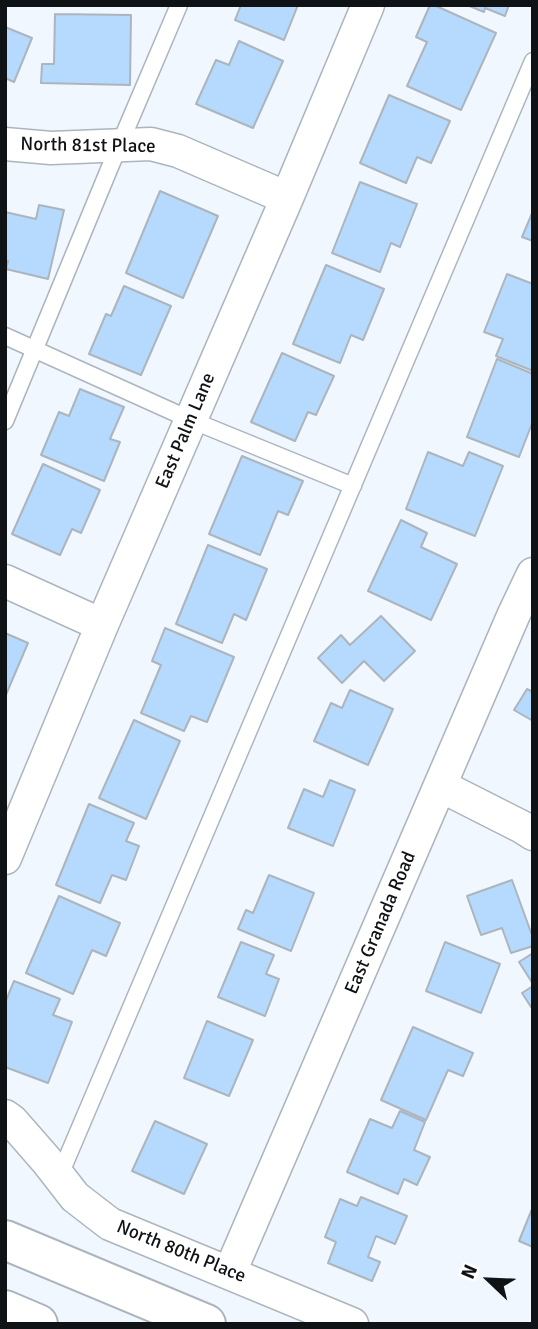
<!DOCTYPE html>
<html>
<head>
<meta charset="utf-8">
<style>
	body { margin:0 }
	#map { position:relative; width:538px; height:1329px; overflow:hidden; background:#f0f7fe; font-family:Signika,sans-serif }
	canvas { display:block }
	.frame { position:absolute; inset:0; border:7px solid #101316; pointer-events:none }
	.north { position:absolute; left:454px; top:1245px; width:70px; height:70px; -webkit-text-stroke:5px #fff; paint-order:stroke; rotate:293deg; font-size:19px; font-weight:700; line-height:28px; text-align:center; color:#101316 }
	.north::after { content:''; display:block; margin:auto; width:24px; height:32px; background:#101316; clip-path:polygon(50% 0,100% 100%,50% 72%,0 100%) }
</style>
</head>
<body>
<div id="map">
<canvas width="538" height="1329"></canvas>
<div class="frame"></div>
<div class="north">N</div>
</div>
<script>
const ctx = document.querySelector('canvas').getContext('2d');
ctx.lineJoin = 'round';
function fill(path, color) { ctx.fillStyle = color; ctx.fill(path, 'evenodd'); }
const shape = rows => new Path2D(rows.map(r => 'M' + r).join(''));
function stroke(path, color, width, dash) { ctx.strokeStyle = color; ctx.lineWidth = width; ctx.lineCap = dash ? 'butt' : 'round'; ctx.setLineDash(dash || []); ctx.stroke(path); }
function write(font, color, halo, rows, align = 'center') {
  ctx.font = font + ' Signika,sans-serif'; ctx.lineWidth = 5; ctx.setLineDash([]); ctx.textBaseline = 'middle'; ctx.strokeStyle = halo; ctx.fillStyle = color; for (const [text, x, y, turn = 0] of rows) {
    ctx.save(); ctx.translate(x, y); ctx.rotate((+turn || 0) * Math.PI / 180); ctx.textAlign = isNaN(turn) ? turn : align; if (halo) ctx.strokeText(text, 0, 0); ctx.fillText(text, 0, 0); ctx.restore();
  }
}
const building = shape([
	[241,5,298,5,284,40,235,20,241,5],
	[430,5,434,5,496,33,461,110,407,86,427,42,416,37,430,5],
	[467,5,509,5,505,16,485,8,484,12,467,5],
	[55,14,131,15,130,85,41,83,42,64,54,64,55,14],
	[5,27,32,38,14,82,5,78,5,27],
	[239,41,283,61,253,128,196,104,216,60,229,65,239,41],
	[389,95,450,121,431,163,417,157,406,183,360,163,389,95],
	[360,182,417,204,400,247,391,243,380,272,332,253,360,182],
	[160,191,218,216,183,298,126,273,160,191],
	[39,205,64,210,48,279,6,269,8,261,5,260,5,212,36,219,39,205],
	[533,211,533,241,522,237,533,211],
	[326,265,384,289,363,340,351,335,340,363,293,344,326,265],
	[507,274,533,284,533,371,496,356,503,339,484,332,507,274],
	[124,286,171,306,141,375,89,354,106,314,111,316,124,286],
	[282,353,334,376,316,415,308,412,295,441,251,422,282,353],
	[497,359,533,374,533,421,519,457,467,437,497,359],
	[80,389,124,407,110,439,120,442,104,481,41,455,59,412,69,416,80,389],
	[428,452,463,466,469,452,503,466,475,536,406,509,428,452],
	[242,456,303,481,288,515,278,511,260,555,209,534,242,456],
	[43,464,100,490,81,533,72,529,60,555,12,534,43,464],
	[401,520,427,533,421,547,457,564,431,620,368,591,401,520],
	[208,545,267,569,246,620,234,614,222,643,176,624,208,545],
	[381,616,415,651,384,681,364,661,342,683,318,658,341,635,350,645,381,616],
	[165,628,234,657,207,722,191,716,184,731,141,713,161,665,152,661,165,628],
	[5,633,28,643,5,697,5,633],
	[527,689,533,692,533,721,514,710,527,689],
	[350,690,393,709,368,765,314,741,331,703,342,708,350,690],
	[134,720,180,741,146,819,99,798,134,720],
	[330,780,355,790,333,846,288,828,304,789,323,797,330,780],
	[89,804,134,823,126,841,139,846,126,880,112,875,100,903,56,885,89,804],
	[269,875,314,893,291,951,238,929,246,910,253,913,269,875],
	[512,880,533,938,533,946,511,953,502,928,481,935,467,896,512,880],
	[59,896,120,923,106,956,92,950,73,994,26,973,59,896],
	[241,942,274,955,266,974,279,979,265,1016,218,997,241,942],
	[445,942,500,964,481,1013,426,991,445,942],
	[533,953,533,984,519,962,533,953],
	[14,981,60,999,53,1015,72,1022,48,1083,5,1067,5,1003,14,981],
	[533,986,533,1010,522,993,533,986],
	[207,1021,253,1040,229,1096,184,1078,207,1021],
	[413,1027,473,1053,463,1076,448,1070,426,1120,381,1100,413,1027],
	[400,1111,425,1122,414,1150,430,1157,417,1185,404,1179,398,1194,347,1172,370,1119,392,1128,400,1111],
	[155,1121,207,1144,184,1194,132,1171,155,1121],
	[361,1197,407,1216,395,1244,376,1236,368,1257,380,1262,372,1281,328,1263,336,1242,325,1237,340,1199,357,1206,361,1197],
	[532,1209,533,1209,533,1247,519,1241,532,1209]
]);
fill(building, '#b5dafe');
stroke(building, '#acb5bd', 2);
const service = shape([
	[5,336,191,420,353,486],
	[5,421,110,167,179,5],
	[59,1177,533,61]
]);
const minor = shape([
	[5,144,51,148,151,144,178,151,287,198],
	[5,581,102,625],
	[441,786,522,827,533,834],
	[5,858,102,625,287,198,368,5],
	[5,1116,12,1121,47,1161,75,1197,110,1224,352,1324],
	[230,1272,514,614,533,574]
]);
const primary = shape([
	[5,1240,206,1324],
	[5,1310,38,1324]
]);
stroke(service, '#acb5bd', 19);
stroke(minor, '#acb5bd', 35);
stroke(primary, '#acb5bd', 42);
stroke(service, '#fff', 16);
stroke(minor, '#fff', 32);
stroke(primary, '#fff', 38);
write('19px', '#101316', '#fff', [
	["North 81st Place",88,146,1],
	["East Palm Lane",186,431,-67],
	["East Granada Road",381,923,-67],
	["North 80th Place",181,1252,22]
]);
</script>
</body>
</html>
